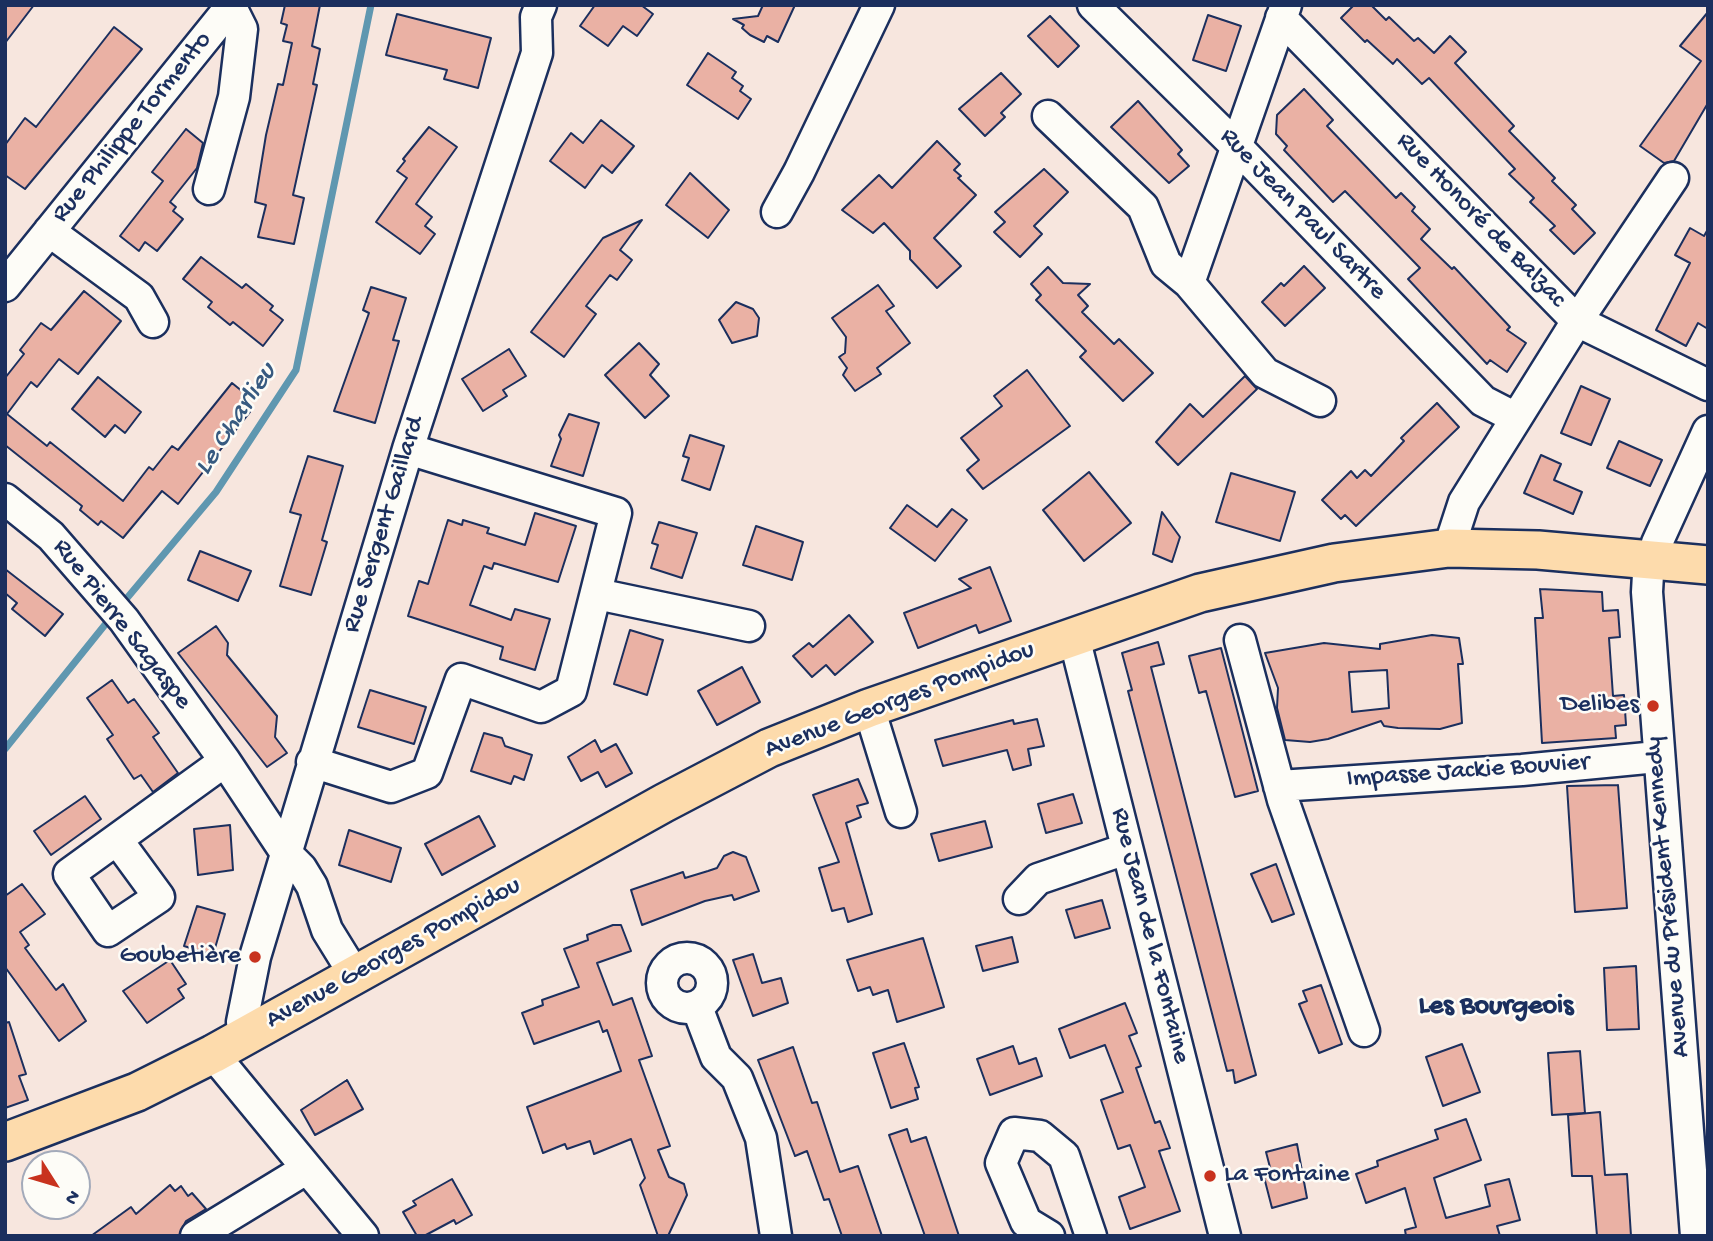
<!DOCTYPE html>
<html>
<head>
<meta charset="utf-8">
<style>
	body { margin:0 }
	#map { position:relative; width:1713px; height:1241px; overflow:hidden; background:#f7e6de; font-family:"Gochi Hand",sans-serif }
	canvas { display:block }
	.frame { position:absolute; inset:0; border:7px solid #1b2f5e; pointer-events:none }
	.north { position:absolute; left:21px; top:1150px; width:70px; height:70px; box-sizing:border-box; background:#fdfcf7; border:2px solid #a3aaba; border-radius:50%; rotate:127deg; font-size:19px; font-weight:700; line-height:28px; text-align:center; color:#1b2f5e }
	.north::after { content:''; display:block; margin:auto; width:24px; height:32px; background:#c8321e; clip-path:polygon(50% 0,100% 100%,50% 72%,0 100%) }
</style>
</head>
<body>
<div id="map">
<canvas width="1713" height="1241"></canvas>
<div class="frame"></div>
<div class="north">N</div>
</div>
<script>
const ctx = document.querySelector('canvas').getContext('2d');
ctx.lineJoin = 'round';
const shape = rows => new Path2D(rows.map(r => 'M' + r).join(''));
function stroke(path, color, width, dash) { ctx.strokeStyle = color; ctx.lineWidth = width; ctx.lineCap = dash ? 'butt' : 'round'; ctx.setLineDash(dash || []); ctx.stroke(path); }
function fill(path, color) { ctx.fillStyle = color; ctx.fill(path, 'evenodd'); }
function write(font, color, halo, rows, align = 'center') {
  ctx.font = font + ' "Gochi Hand",sans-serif'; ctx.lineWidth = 5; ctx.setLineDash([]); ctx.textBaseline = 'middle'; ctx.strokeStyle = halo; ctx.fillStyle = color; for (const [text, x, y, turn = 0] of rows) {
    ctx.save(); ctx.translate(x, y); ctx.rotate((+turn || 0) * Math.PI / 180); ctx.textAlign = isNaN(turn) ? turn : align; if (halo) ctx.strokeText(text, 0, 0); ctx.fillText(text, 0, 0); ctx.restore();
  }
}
stroke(shape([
	[122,604,216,492,296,370,371,5],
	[5,749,112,616]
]), '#5f97b0', 7);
const building = shape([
	[5,5,34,5,5,43,5,5],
	[285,5,320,5,312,46,320,49,313,84,317,85,293,195,304,198,294,244,258,237,266,205,255,202,266,135,278,84,283,85,292,43,283,41,287,25,281,23,285,5],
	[595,5,641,5,653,14,637,36,623,26,608,46,580,26,595,5],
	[763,5,795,5,778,42,767,36,764,42,750,35,742,28,744,25,733,19,758,16,763,5],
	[1354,5,1371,5,1386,20,1389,17,1414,41,1418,38,1434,53,1450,36,1466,52,1455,63,1514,126,1509,131,1555,178,1552,181,1576,205,1572,209,1595,233,1574,254,1550,230,1555,226,1530,202,1534,198,1509,174,1515,169,1429,78,1422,84,1397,59,1393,64,1367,40,1365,42,1341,18,1354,5],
	[1708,12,1708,103,1674,161,1664,163,1640,146,1701,61,1680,46,1708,12],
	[397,14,491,38,478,88,444,79,447,70,386,55,397,14],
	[1208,15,1241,26,1226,71,1193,60,1208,15],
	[1050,16,1079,46,1058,67,1028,36,1050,16],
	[114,27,142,49,25,189,5,175,5,145,25,118,36,127,114,27],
	[708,53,736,72,732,78,743,86,740,91,751,99,738,119,687,85,708,53],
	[1001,73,1021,94,1001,113,1005,117,985,136,959,109,1001,73],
	[1304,89,1333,120,1327,126,1396,198,1401,193,1415,207,1412,211,1430,229,1421,239,1452,269,1454,267,1510,327,1507,330,1526,343,1507,372,1490,360,1487,364,1408,279,1420,268,1345,191,1333,202,1284,150,1287,146,1276,134,1277,115,1304,89],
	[1138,101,1182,150,1178,154,1189,166,1169,183,1111,127,1138,101],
	[601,120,634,146,612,173,602,165,585,188,550,161,571,133,583,143,601,120],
	[429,127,457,147,416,204,432,217,425,226,435,234,420,254,376,222,407,178,397,171,405,161,403,159,429,127],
	[186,129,203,143,197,168,170,202,176,207,173,211,183,219,157,251,145,242,139,251,120,236,163,181,152,172,186,129],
	[937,141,960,164,954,170,961,176,958,178,976,195,934,238,961,266,937,288,910,259,910,251,884,223,873,233,842,210,879,175,892,188,937,141],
	[1044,169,1068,192,1034,226,1042,234,1020,257,994,232,1005,222,995,212,1044,169],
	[690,173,729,210,708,238,666,205,690,173],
	[642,220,620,250,632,260,617,280,610,275,586,306,596,314,564,357,531,332,603,238,642,220],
	[1690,228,1704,236,1708,229,1708,329,1698,323,1686,346,1656,330,1690,263,1675,255,1690,228],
	[201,257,242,288,246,284,273,306,270,310,283,320,263,346,233,322,230,325,208,307,212,302,183,279,201,257],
	[1304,266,1325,288,1285,326,1262,302,1281,283,1284,286,1304,266],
	[1048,267,1063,283,1090,284,1078,295,1088,306,1082,312,1114,344,1119,339,1153,373,1123,401,1080,357,1086,351,1036,300,1041,295,1031,284,1048,267],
	[878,285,894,306,886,311,910,343,877,368,881,374,855,391,843,375,847,368,839,357,845,353,846,337,832,318,878,285],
	[371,287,406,298,393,340,399,341,375,423,334,411,369,313,363,310,371,287],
	[84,291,121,321,78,374,59,359,37,387,31,382,7,414,47,446,50,442,123,501,149,467,153,470,172,446,178,450,232,383,248,396,242,405,250,412,178,504,162,491,123,538,101,521,98,525,80,510,82,506,5,445,5,378,24,354,20,350,41,323,51,330,84,291],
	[736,302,753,309,759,318,757,336,732,343,719,320,736,302],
	[639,343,659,364,650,375,669,396,645,418,605,375,639,343],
	[509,349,526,376,503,390,507,396,483,411,462,379,509,349],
	[1027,370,1070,426,983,489,967,470,979,460,961,438,1002,406,994,396,1027,370],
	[1245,376,1257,389,1178,465,1156,442,1190,404,1203,417,1245,376],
	[98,377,141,412,125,433,115,425,105,437,72,409,98,377],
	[1581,386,1610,399,1591,445,1561,433,1581,386],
	[1437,403,1459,427,1356,526,1345,515,1341,519,1322,500,1351,471,1357,478,1365,470,1371,476,1404,441,1401,438,1437,403],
	[569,414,599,423,583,476,551,466,561,439,559,435,569,414],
	[690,435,724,446,710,490,682,480,689,458,683,456,690,435],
	[1619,441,1662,460,1650,486,1607,468,1619,441],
	[1541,455,1561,464,1554,480,1582,492,1573,514,1524,493,1541,455],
	[308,456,343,466,322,540,327,542,311,595,280,586,301,515,290,512,308,456],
	[1089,472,1131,523,1084,561,1043,510,1089,472],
	[1231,473,1295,492,1280,541,1216,522,1231,473],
	[907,505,937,527,952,509,967,520,935,561,890,528,907,505],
	[1162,512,1180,537,1172,562,1153,554,1162,512],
	[535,513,576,526,558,582,494,563,492,569,484,566,470,605,511,620,515,609,550,619,535,670,500,659,503,647,408,616,419,581,428,584,448,520,462,525,463,520,489,528,487,533,525,545,535,513],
	[659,522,697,533,682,578,651,568,658,545,652,543,659,522],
	[756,526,803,542,792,580,743,565,756,526],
	[200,551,251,571,238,601,188,580,200,551],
	[990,567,1011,621,979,633,976,625,918,648,904,613,971,588,959,579,990,567],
	[5,569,63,614,45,636,12,609,17,603,5,593,5,569],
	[1540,589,1602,592,1603,611,1618,610,1620,637,1609,638,1613,696,1624,695,1626,725,1615,726,1616,738,1542,743,1535,618,1543,618,1540,589],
	[849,615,873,642,835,675,826,665,812,677,793,656,809,643,813,647,849,615],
	[216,626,228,643,227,655,277,716,275,737,287,753,267,767,178,653,216,626],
	[630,630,663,640,647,695,614,684,630,630],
	[1432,635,1459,638,1463,664,1458,664,1462,723,1440,729,1398,728,1384,726,1381,721,1328,739,1310,742,1285,740,1277,708,1278,688,1265,653,1324,643,1380,649,1380,644,1432,635],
	[1387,670,1389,708,1352,712,1349,672,1387,670],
	[1158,642,1164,664,1151,667,1256,1075,1235,1083,1233,1070,1227,1071,1128,691,1132,690,1122,653,1158,642],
	[1221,648,1258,791,1235,797,1206,691,1199,693,1189,656,1221,648],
	[742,667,760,702,717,725,698,691,742,667],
	[112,680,128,703,134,699,159,733,153,737,178,773,153,792,141,775,134,779,107,739,113,735,87,698,112,680],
	[370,690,426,707,414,744,358,727,370,690],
	[1037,719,1044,746,1028,749,1031,765,1013,770,1007,750,943,766,935,740,1013,720,1014,724,1037,719],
	[484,733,502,738,505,746,532,755,524,780,514,776,511,784,471,771,484,733],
	[595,740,601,752,616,744,632,773,606,787,598,772,581,781,568,757,595,740],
	[858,779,868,803,857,806,861,817,846,823,872,914,848,922,844,908,832,911,819,868,839,862,813,795,858,779],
	[1618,785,1627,908,1575,912,1567,786,1618,785],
	[1073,794,1082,823,1046,833,1038,804,1073,794],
	[85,796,101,819,51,855,34,831,85,796],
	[479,816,495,846,442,875,425,844,479,816],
	[985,821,992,847,939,861,931,834,985,821],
	[230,825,233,870,198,875,194,829,230,825],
	[349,830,401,848,391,882,339,865,349,830],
	[733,852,746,857,759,891,734,900,732,895,705,901,642,925,631,890,683,872,685,878,708,871,717,868,724,856,733,852],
	[1276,864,1294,914,1272,922,1251,874,1276,864],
	[22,884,45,914,20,932,29,945,25,948,56,990,63,984,86,1021,59,1041,5,967,5,896,22,884],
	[1102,900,1110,928,1075,938,1066,910,1102,900],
	[197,906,225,914,213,955,184,946,197,906],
	[613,925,621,925,631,951,597,963,613,1005,632,998,652,1056,639,1060,670,1146,658,1150,669,1177,684,1184,687,1195,668,1236,658,1236,640,1185,645,1178,631,1139,594,1154,590,1141,567,1149,565,1144,543,1153,527,1107,621,1071,607,1030,603,1032,599,1021,534,1044,522,1013,543,1005,542,1000,579,987,564,949,588,940,587,935,613,925],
	[1012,937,1018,962,983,971,976,946,1012,937],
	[923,938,944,1007,897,1022,888,990,873,995,870,987,858,991,847,960,923,938],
	[753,954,762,983,781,978,788,1003,753,1016,733,960,753,954],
	[170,960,186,984,178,989,184,998,147,1023,123,991,170,960],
	[1636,966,1639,1029,1607,1030,1604,968,1636,966],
	[1321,985,1342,1044,1319,1053,1299,1004,1307,1001,1303,991,1321,985],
	[1125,1003,1137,1033,1129,1036,1141,1066,1136,1068,1155,1123,1160,1121,1170,1148,1159,1151,1180,1211,1130,1229,1119,1197,1145,1187,1130,1145,1118,1149,1101,1100,1123,1092,1105,1045,1070,1058,1059,1029,1125,1003],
	[9,1022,26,1074,19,1076,28,1100,5,1108,5,1023,9,1022],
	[904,1043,919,1087,915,1088,918,1099,891,1108,873,1053,904,1043],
	[1462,1044,1480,1092,1443,1106,1426,1057,1462,1044],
	[1013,1046,1019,1064,1036,1058,1042,1076,990,1095,977,1059,1013,1046],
	[793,1047,812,1103,817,1102,840,1172,858,1166,882,1236,842,1236,829,1199,824,1200,807,1151,795,1156,758,1060,793,1047],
	[1580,1051,1585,1113,1552,1115,1548,1053,1580,1051],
	[347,1080,363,1109,315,1135,301,1110,347,1080],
	[1600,1112,1605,1175,1627,1174,1631,1236,1597,1236,1592,1176,1572,1176,1568,1115,1600,1112],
	[1466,1119,1481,1160,1434,1178,1446,1218,1490,1206,1485,1185,1509,1179,1520,1220,1497,1226,1500,1236,1406,1236,1405,1230,1416,1227,1405,1188,1366,1203,1356,1174,1378,1166,1377,1161,1438,1139,1435,1130,1466,1119],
	[907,1129,911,1142,926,1137,959,1236,925,1236,889,1135,907,1129],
	[1297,1144,1307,1198,1272,1208,1264,1177,1272,1175,1266,1152,1297,1144],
	[452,1179,472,1215,456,1224,454,1220,424,1236,417,1236,403,1212,416,1205,413,1201,452,1179],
	[170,1185,175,1191,181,1186,188,1196,192,1193,206,1209,186,1221,179,1236,91,1236,131,1207,136,1214,170,1185]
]);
fill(building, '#eab1a4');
stroke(building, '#1b2f5e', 2);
const minor = shape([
	[1093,5,1237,147,1483,401,1516,418],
	[1281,18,1577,321,1708,385],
	[1048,116,1143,207,1166,264,1189,283,1265,373,1320,401],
	[209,189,234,97,242,29,231,7],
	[777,212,799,172,879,5],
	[49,231,139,297,153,322],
	[1189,283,1286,5],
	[5,286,232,5],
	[5,499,51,536,124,620,225,761,286,853,301,868,312,886,327,930,356,977],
	[1449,548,1464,502,1577,321,1673,178],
	[597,594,749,626],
	[1074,637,1225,1236],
	[1240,640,1283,800,1364,1031],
	[869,708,901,812],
	[312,762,391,787,427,773,461,679,541,707,571,691,616,513,408,449],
	[1279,786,1522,770,1657,757],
	[118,841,159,897,108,931,69,874,225,761],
	[1019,899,1038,879,1126,849],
	'662 983a25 25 0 1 1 50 0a25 25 0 1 1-50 0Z',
	[697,1007,716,1057,737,1078,761,1138,776,1236],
	[246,1036,242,1022,255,957,408,449,537,53,536,17,541,5],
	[213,1054,363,1236],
	[196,1236,306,1169],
	[1049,1236,1026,1222,1001,1163,1014,1133,1040,1136,1064,1156,1091,1236],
	[1696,1236,1647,592,1648,574,1657,543,1708,431]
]);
const major = shape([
	[5,1142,137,1092,213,1054,664,803,769,748,869,708,1200,593,1334,563,1449,548,1538,550,1708,565]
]);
stroke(minor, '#1b2f5e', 35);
stroke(major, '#1b2f5e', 42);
stroke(minor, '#fdfcf7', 30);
stroke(major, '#fddbac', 37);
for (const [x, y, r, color] of [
	[1653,706,7,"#c8321e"],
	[255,957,7,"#c8321e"],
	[1210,1176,7,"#c8321e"]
]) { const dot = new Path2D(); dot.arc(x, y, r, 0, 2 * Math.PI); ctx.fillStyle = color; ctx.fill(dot); stroke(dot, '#fdfcf7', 2.5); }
write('26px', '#1b2f5e', '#fdfcf7', [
	["Rue Philippe Tormento",133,128,-51],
	["Rue Jean Paul Sartre",1302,215,46],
	["Rue Honoré de Balzac",1480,221,46],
	["Rue Sergent Gaillard",385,525,-73],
	["Rue Pierre Sagaspe",121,625,52],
	["Avenue Georges Pompidou",900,701,-21],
	["Impasse Jackie Bouvier",1468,772,-4],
	["Avenue du Président Kennedy",1669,897,-95],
	["Rue Jean de la Fontaine",1149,936,76],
	["Avenue Georges Pompidou",394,954,-29]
]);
write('26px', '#1b2f5e', '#fdfcf7', [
	["Delibes",1639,706],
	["Goubetière",241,957],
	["La Fontaine",1224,1176,"left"]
], 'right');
write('italic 28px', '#375a80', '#fdfcf7', [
	["Le Charlieu",237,420,-57]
]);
write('bold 28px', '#1b2f5e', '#fdfcf7', [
	["Les Bourgeois",1496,1008]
]);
</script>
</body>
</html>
